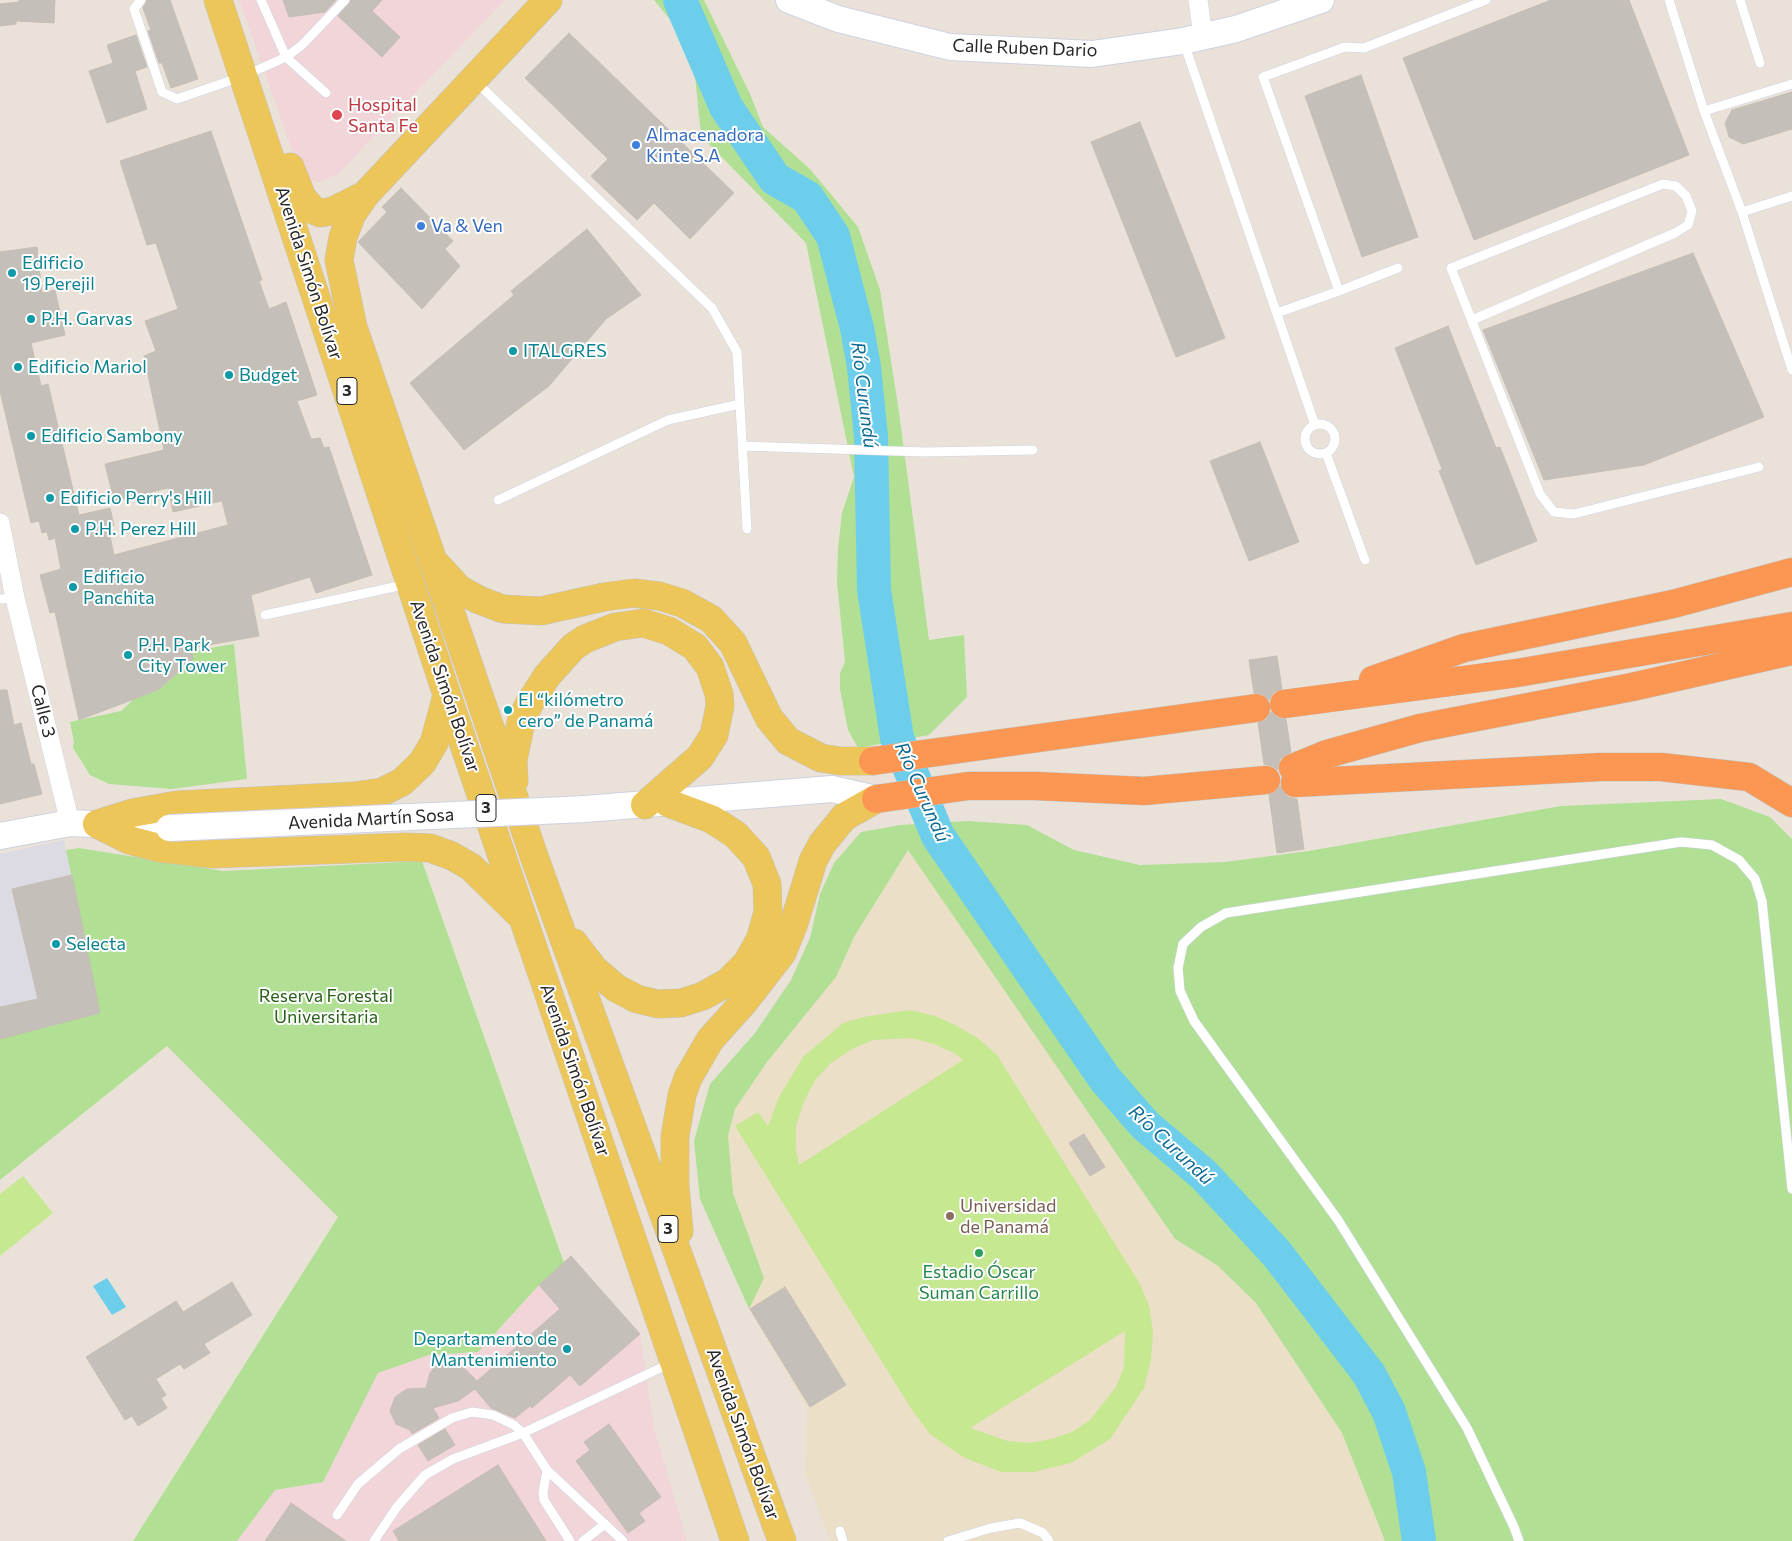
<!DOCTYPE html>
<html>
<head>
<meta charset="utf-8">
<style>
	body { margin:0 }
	canvas { display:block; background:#eae2d9 }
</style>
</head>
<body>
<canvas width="1792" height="1541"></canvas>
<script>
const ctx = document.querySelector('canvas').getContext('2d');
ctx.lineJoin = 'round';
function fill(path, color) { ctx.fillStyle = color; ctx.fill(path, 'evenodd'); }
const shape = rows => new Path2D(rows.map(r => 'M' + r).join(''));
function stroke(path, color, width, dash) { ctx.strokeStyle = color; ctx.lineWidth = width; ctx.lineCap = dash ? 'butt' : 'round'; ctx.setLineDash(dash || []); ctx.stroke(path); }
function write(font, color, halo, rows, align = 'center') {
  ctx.font = font + ' Commissioner,sans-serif'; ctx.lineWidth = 4; ctx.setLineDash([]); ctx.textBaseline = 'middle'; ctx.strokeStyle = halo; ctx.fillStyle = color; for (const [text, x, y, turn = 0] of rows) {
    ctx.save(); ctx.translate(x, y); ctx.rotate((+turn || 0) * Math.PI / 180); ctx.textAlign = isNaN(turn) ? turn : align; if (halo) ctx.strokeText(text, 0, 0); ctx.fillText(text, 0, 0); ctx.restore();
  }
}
fill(shape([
	[64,840,100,1013,0,1039,0,854]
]), '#dcdae2');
fill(shape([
	[908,850,1175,1239,1217,1265,1256,1303,1342,1433,1385,1541,830,1541,805,1473,807,1407,749,1309,764,1277,733,1193,728,1136,735,1109,767,1062,836,977,854,937]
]), '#ecdfc8');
fill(shape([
	[239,0,505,0,338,174,317,183,299,170],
	[571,1256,640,1334,654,1428,687,1541,237,1541,275,1490,323,1482,378,1373,429,1355,478,1352,539,1285]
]), '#f1d5d8');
fill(shape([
	[654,0,704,0,750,94,763,127,810,169,858,227,880,290,899,412,929,640,964,635,967,697,929,735,858,748,848,730,840,689,840,673,845,662,837,582,838,548,842,513,854,477,806,243,701,136,692,46],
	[234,644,247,779,172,789,109,784,90,775,73,748,74,742,70,722,121,711,134,699,158,690,193,659,192,651],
	[1721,799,1770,817,1792,839,1792,1541,1385,1541,1342,1433,1256,1303,1217,1265,1175,1239,908,850,854,937,836,977,767,1062,735,1109,728,1136,733,1193,764,1278,749,1309,700,1199,694,1141,710,1084,755,1033,791,980,810,938,820,894,834,863,861,832,900,825,968,821,1027,825,1074,850,1140,865,1225,862,1309,851,1561,806],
	[79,848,223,871,422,861,564,1263,539,1285,478,1352,429,1355,378,1373,323,1482,275,1490,237,1541,133,1541,338,1217,167,1046,0,1180,0,1039,100,1013,66,850]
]), '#b1e095');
fill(shape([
	[910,1010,935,1016,957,1026,979,1039,997,1055,1140,1284,1149,1306,1153,1331,1151,1360,1144,1388,1110,1439,1071,1463,1034,1472,1001,1472,963,1457,930,1434,912,1410,735,1126,758,1112,768,1126,779,1097,803,1057,843,1023,863,1017],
	[911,1038,934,1044,956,1054,963,1060,799,1165,796,1148,796,1126,804,1101,816,1079,831,1063,852,1049,873,1040],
	[1125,1331,1124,1367,1116,1387,1090,1420,1072,1432,1051,1439,1029,1443,1008,1441,970,1428],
	[23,1176,53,1213,0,1256,0,1194]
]), '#c6e891');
fill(shape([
	[107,1278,126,1307,112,1315,93,1286]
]), '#6cceeb');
stroke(shape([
	[680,0,726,107,775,179,807,197,833,236,857,328,864,367,871,437,874,590,897,738,938,836,1105,1079,1145,1125,1204,1175,1277,1254,1369,1374,1389,1412,1409,1472,1419,1541]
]), '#6cceeb', 34);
const building = shape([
	[19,0,55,0,54,23,16,21,16,24,0,26,0,4,19,2,19,0],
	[147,0,170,0,198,79,171,88,162,63,159,63,148,31,151,30,143,8,147,0],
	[283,0,336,0,325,12,289,17,283,0],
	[351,0,382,0,372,11,400,37,382,57,338,16,351,0],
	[1551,0,1629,0,1689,155,1474,240,1403,58,1551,0],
	[569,33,734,193,690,239,654,203,637,220,591,176,608,159,525,78,569,33],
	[136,35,147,67,135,71,147,109,107,123,89,71,113,63,107,45,136,35],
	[1361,75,1418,237,1362,257,1305,96,1361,75],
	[1792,92,1792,129,1743,144,1729,137,1725,123,1732,110,1792,92],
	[1140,122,1225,338,1176,357,1091,142,1140,122],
	[211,131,262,280,259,281,269,309,286,302,317,395,297,401,311,439,320,438,324,448,329,447,372,575,316,593,310,577,251,595,259,636,191,648,193,659,158,690,79,720,55,612,50,613,40,575,61,569,55,538,49,540,47,532,42,533,39,521,31,523,0,391,0,252,37,247,42,293,55,290,65,335,31,343,41,386,48,384,79,515,110,508,114,525,108,527,114,555,228,525,222,501,173,512,168,488,114,501,105,464,164,450,144,356,156,351,145,321,178,309,156,243,147,245,120,161,211,131],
	[401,188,453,241,445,249,460,266,422,309,358,242,387,212,382,207,401,188],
	[587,229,641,295,606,319,549,386,464,450,410,383,514,295,511,291,587,229],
	[1693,253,1764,417,1644,465,1544,480,1483,330,1693,253],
	[1448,326,1496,448,1500,447,1537,541,1476,565,1439,471,1442,469,1395,348,1448,326],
	[1260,442,1299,542,1249,561,1210,461,1260,442],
	[1277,656,1282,689,1274,692,1269,700,1262,694,1254,693,1249,660,1277,656],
	[0,690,7,690,14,725,21,723,31,764,34,764,42,794,0,804,0,690],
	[1271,712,1278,718,1286,719,1291,752,1280,759,1278,770,1272,766,1264,764,1258,723,1266,720,1271,712],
	[1280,786,1288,797,1297,799,1304,849,1277,853,1269,795,1275,792,1280,786],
	[72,875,100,1013,0,1039,0,1007,38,999,12,889,72,875],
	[1084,1134,1105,1167,1090,1176,1069,1143,1084,1134],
	[571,1256,640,1334,580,1386,570,1375,532,1408,530,1406,515,1418,491,1408,475,1389,458,1401,433,1408,439,1418,412,1434,410,1430,396,1424,390,1411,395,1397,407,1389,426,1388,430,1373,435,1367,448,1361,455,1362,461,1365,477,1381,560,1309,539,1285,571,1256],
	[232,1282,252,1315,204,1344,210,1353,184,1369,180,1364,156,1379,166,1395,161,1398,167,1408,138,1426,132,1416,125,1420,86,1357,176,1301,183,1312,232,1282],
	[785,1287,846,1385,810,1407,750,1309,785,1287],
	[609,1424,661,1497,639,1513,645,1521,628,1533,576,1461,590,1450,584,1442,609,1424],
	[445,1429,455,1445,428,1461,418,1445,445,1429],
	[498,1465,546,1541,399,1541,393,1531,498,1465],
	[291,1503,346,1541,265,1541,291,1503]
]);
fill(building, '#c5bfb9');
stroke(building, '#c5beb3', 1);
const lane = shape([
	[141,0,134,9,162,92,177,99,244,76,286,57,302,45,345,0],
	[261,0,286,57,326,93],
	[1669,0,1704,111,1742,212,1792,370],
	[1740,0,1760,63],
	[1184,43,1315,425],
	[475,81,712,308,737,352,747,529],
	[1704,111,1792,84],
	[1742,212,1792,196],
	[1339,291,1398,268],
	[1277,313,1339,291,1263,77,1345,47,1364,48,1486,0],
	[1472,320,1675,233,1688,225,1692,211,1686,196,1676,186,1663,184,1451,268,1540,494,1554,512,1574,514,1759,467],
	'1305 439a15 15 0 1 1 30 0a15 15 0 1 1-30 0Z',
	[742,446,925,452,1033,450],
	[1326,453,1365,560],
	[498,500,668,420,740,404],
	[0,599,15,598],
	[265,615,408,584],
	[547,1470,543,1493,544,1500,570,1541],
	[337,1515,358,1484,399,1449,452,1418,472,1412,493,1415,514,1425,523,1433,547,1470,623,1541],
	[840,1531,843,1541],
	[374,1541,397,1507,425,1475,453,1459,523,1433,671,1363],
	[583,1541,605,1524],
	[948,1541,991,1528,1020,1523,1043,1533,1049,1541],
	[1519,1541,1514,1527,1467,1428,1338,1220,1194,1021,1180,991,1178,968,1183,944,1201,927,1226,913,1681,842,1712,845,1739,860,1755,879,1762,901,1792,1189]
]);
const street = shape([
	[1198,0,1203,36],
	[0,523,15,598,70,823]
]);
const secondary = shape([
	[789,0,838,19,950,47,1092,54,1183,41,1236,29,1321,0],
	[585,809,832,789,876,799],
	[0,836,70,823,169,828]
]);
const primary = shape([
	[218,0,447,695,735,1541],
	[548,0,365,195,352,214,343,237,339,260,353,327,535,859,782,1541],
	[290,167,302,197,313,210,320,213,333,211,365,195],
	[438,566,459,589,479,600,503,609,541,611,604,597,634,593,659,596,682,603,711,619,733,643,769,718,788,741,821,758,840,761,873,761],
	[514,781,513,760,521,722,529,704,547,676,573,647,585,639,615,627,643,623,669,631,695,647,710,667,719,694,720,706,714,735,700,757,645,805],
	[97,824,129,840,159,848,212,854,406,847,430,848,452,856,471,867,519,914],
	[97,824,132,813,177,805,354,796,382,792,402,782,422,763,434,743,447,695],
	[574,943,594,969,616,988,637,999,658,1004,681,1003,703,996,728,982,747,963,760,940,768,912,767,884,756,857,736,835,724,827,711,819,668,803],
	[679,1231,675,1185,675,1136,682,1095,688,1078,710,1040,744,1002,782,953,794,923,813,861,822,844,844,817,876,799]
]);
const highway = shape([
	[1373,680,1464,648,1673,604,1792,572],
	[1284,704,1517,673,1792,626],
	[873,761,1256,708],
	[1293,768,1327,754,1420,728,1632,687,1792,651],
	[1295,783,1600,767,1661,767,1749,777,1792,803],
	[876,799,968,786,1036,786,1144,791,1266,780]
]);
stroke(lane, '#ced2e0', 10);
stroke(street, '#ced2e0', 20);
stroke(secondary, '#ced2e0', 28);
stroke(primary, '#c3c3c3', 29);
stroke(highway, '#c3c3c3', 29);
stroke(lane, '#fff', 9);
stroke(street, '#fff', 19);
stroke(secondary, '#fff', 26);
stroke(primary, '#edc65a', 28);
stroke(highway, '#fb9653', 28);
const secondaryBridge = shape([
	[169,828,585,809]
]);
stroke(secondaryBridge, '#ced2e0', 28, []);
stroke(secondaryBridge, '#fff', 26);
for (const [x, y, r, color] of [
	[337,115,6,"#e0444e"],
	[636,145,5,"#3f7fe0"],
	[421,226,5,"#3f7fe0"],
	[12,273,5,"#0f9aa8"],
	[31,319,5,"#0f9aa8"],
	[513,351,5,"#0f9aa8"],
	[18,367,5,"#0f9aa8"],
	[229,375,5,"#0f9aa8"],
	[31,436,5,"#0f9aa8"],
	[50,498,5,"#0f9aa8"],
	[75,529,5,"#0f9aa8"],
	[73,587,5,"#0f9aa8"],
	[128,655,5,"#0f9aa8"],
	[508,710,5,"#0f9aa8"],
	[56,944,5,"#0f9aa8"],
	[950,1216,5,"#8d6e63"],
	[979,1253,5,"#2e9e5b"],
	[567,1349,5,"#0f9aa8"]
]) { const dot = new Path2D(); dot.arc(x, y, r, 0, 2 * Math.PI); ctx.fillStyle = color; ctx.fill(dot); stroke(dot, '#fff', 2); }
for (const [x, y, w] of [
	[347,391,20],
	[486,808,20],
	[668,1229,20]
]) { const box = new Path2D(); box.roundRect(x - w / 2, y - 13.5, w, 27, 4); ctx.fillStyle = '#fff'; ctx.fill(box); stroke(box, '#272727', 1); }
write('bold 16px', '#272727', null, [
	["3",347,391],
	["3",486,808],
	["3",668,1229]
]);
write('18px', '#272727', '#fff', [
	["Calle Ruben Dario",1025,48,2],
	["Avenida Simón Bolívar",309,273,72],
	["Avenida Simón Bolívar",445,686,71],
	["Calle 3",43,711,76],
	["Avenida Martín Sosa",371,819,-3],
	["Avenida Simón Bolívar",575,1070,71],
	["Avenida Simón Bolívar",743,1434,70]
]);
write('18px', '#be3a42', '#fff', [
	["Hospital",348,105],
	["Santa Fe",348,126]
], 'left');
write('18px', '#366cbe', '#fff', [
	["Almacenadora",646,135],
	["Kinte S.A",646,156],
	["Va & Ven",431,226]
], 'left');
write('18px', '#0d838f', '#fff', [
	["Edificio",22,263],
	["19 Perejil",22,284],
	["P.H. Garvas",41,319],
	["ITALGRES",523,351],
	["Edificio Mariol",28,367],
	["Budget",239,375],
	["Edificio Sambony",41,436],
	["Edificio Perry's Hill",60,498],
	["P.H. Perez Hill",85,529],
	["Edificio",83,577],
	["Panchita",83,598],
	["P.H. Park",138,645],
	["City Tower",138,666],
	["El “kilómetro",518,700],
	["cero” de Panamá",518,721],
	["Selecta",66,944],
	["Departamento de",557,1339,"right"],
	["Mantenimiento",557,1360,"right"]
], 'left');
write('18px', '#2b611a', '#fff', [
	["Reserva Forestal",326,996],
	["Universitaria",326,1017]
]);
write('18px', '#785e54', '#fff', [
	["Universidad",960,1206],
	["de Panamá",960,1227]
], 'left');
write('18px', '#27864d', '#fff', [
	["Estadio Óscar",979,1272],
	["Suman Carrillo",979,1293]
]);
write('italic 19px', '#0f6a93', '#fff', [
	["Río Curundú",864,395,83],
	["Río Curundú",922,792,66],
	["Río Curundú",1171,1145,43]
]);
</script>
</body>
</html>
